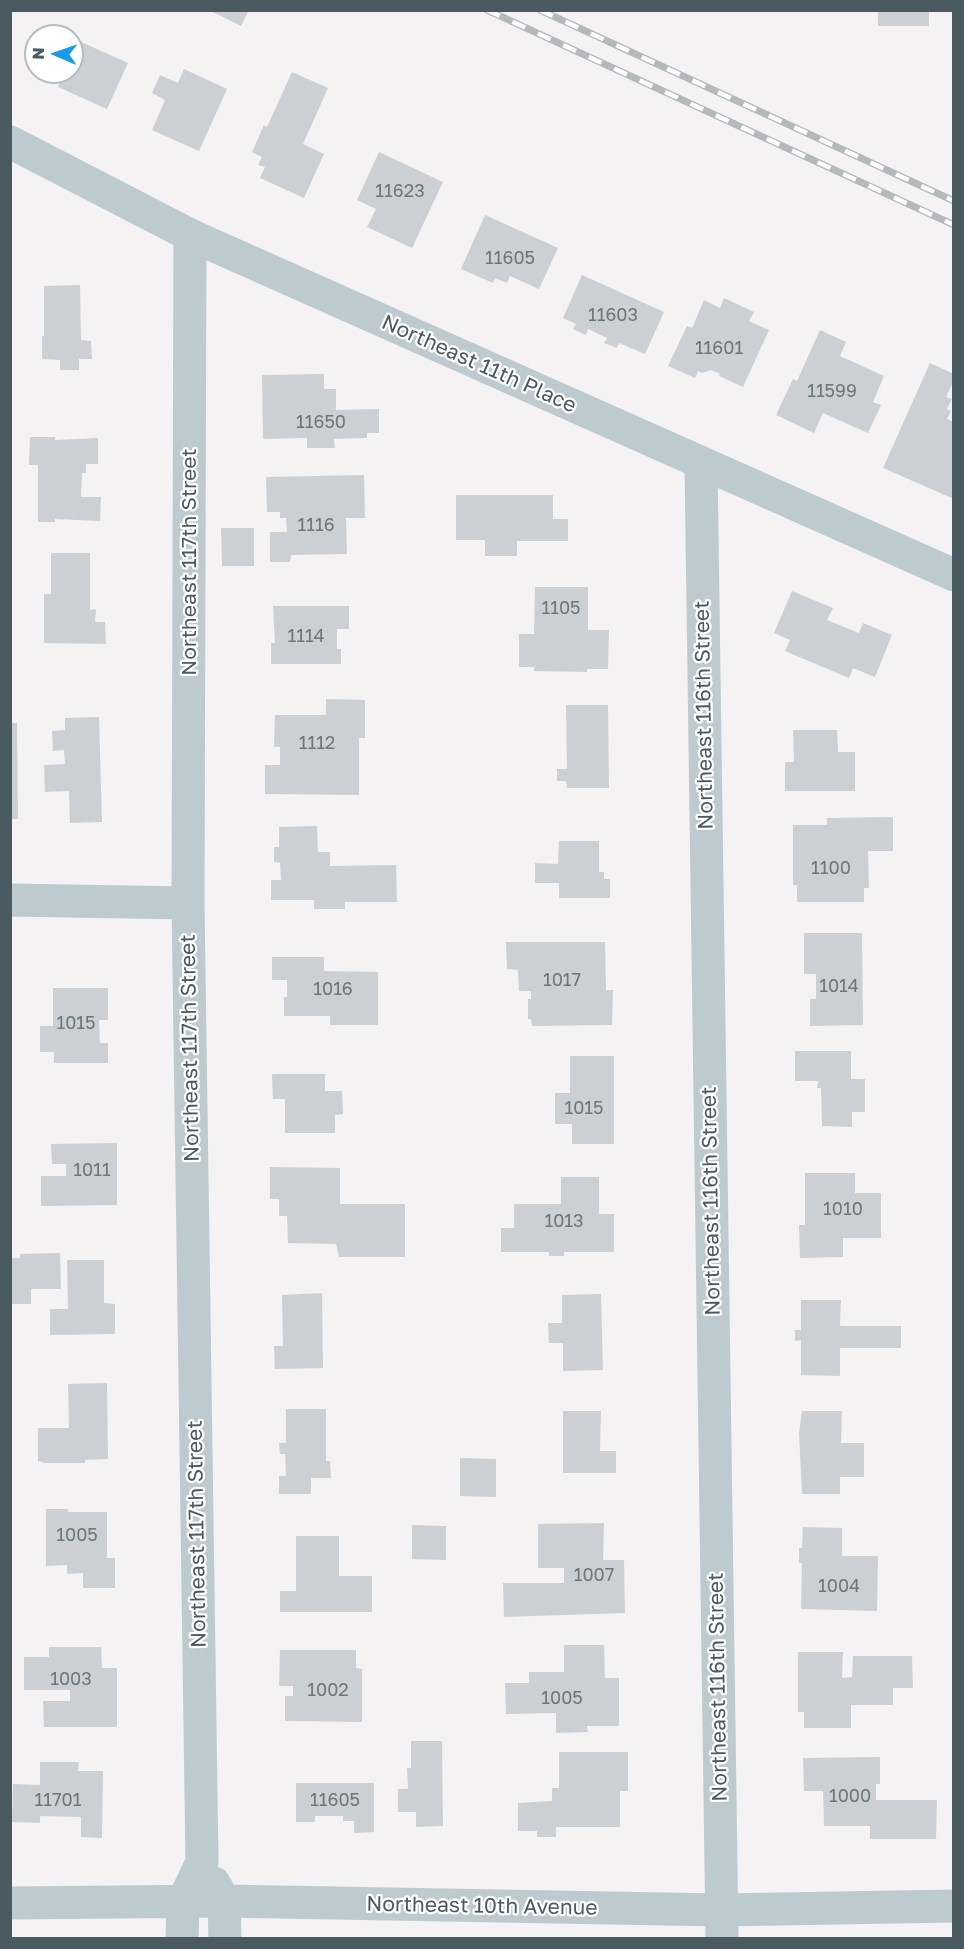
<!DOCTYPE html>
<html>
<head>
<meta charset="utf-8">
<style>
	body { margin:0 }
	#map { position:relative; width:964px; height:1949px; overflow:hidden; background:#f4f2f3; font-family:"Golos Text",sans-serif }
	canvas { display:block }
	.frame { position:absolute; inset:0; border:12px solid #495a60; pointer-events:none }
	.north { position:absolute; left:24px; top:24px; width:60px; height:60px; box-sizing:border-box; background:#fff; border:2px solid #b6bdbf; border-radius:50%; rotate:272deg; font-size:16px; font-weight:700; line-height:24px; text-align:center; color:#495a60 }
	.north::after { content:''; display:block; margin:auto; width:21px; height:27px; background:#169bea; clip-path:polygon(50% 0,100% 100%,50% 72%,0 100%) }
</style>
</head>
<body>
<div id="map">
<canvas width="964" height="1949"></canvas>
<div class="frame"></div>
<div class="north">N</div>
</div>
<script>
const ctx = document.querySelector('canvas').getContext('2d');
ctx.lineJoin = 'round';
function fill(path, color) { ctx.fillStyle = color; ctx.fill(path, 'evenodd'); }
const shape = rows => new Path2D(rows.map(r => 'M' + r).join(''));
function stroke(path, color, width, dash) { ctx.strokeStyle = color; ctx.lineWidth = width; ctx.lineCap = dash ? 'butt' : 'round'; ctx.setLineDash(dash || []); ctx.stroke(path); }
function write(font, color, halo, rows, align = 'center') {
  ctx.font = font + ' "Golos Text",sans-serif'; ctx.lineWidth = 4.5; ctx.setLineDash([]); ctx.textBaseline = 'middle'; ctx.strokeStyle = halo; ctx.fillStyle = color; for (const [text, x, y, turn = 0] of rows) {
    ctx.save(); ctx.translate(x, y); ctx.rotate((+turn || 0) * Math.PI / 180); ctx.textAlign = isNaN(turn) ? turn : align; if (halo) ctx.strokeText(text, 0, 0); ctx.fillText(text, 0, 0); ctx.restore();
  }
}
fill(shape([
	[209,10,249,10,241,26],
	[878,10,929,10,929,26,878,26],
	[79,41,128,63,107,109,58,87,65,72,72,72,72,57],
	[184,69,227,89,199,151,152,130,165,100,152,93,160,75,178,83],
	[292,72,328,88,303,144,324,154,304,198,260,178,265,167,258,165,262,157,252,152,264,125,267,127],
	[379,152,443,182,412,248,367,227,376,209,357,200],
	[485,215,558,248,539,289,510,276,507,283,495,278,493,283,461,269],
	[582,275,664,312,645,354,619,343,617,348,604,343,607,338,588,329,586,335,573,329,576,324,563,318],
	[80,285,81,340,91,341,92,359,79,359,79,370,60,370,60,360,42,359,42,336,44,336,44,286],
	[724,298,754,312,749,321,769,330,743,387,719,376,720,374,711,370,702,373,698,371,695,378,668,366,687,326,692,328,704,300,720,308],
	[820,330,846,342,840,356,884,376,873,402,881,405,868,433,823,413,814,433,776,415,793,379,797,381],
	[930,363,954,374,954,380,946,397,952,399,947,409,951,411,947,419,954,422,954,499,883,468],
	[324,374,324,389,336,389,336,410,379,409,379,433,367,433,367,438,334,439,335,448,307,448,307,438,263,439,262,375],
	[30,437,55,437,55,440,98,438,98,464,86,464,86,473,82,473,81,497,101,497,100,521,55,519,55,522,38,522,38,465,29,465],
	[364,475,365,518,346,518,347,554,291,555,290,562,270,562,270,532,287,532,286,518,280,518,280,512,267,512,266,477],
	[456,495,553,495,553,519,568,519,568,541,517,541,517,556,485,556,485,540,456,540],
	[221,528,254,528,254,566,222,566],
	[51,553,90,553,90,610,96,609,95,622,105,622,106,644,44,643,44,594,51,594],
	[535,587,588,587,588,630,609,630,608,669,587,669,587,672,534,671,534,667,519,667,519,634,534,634],
	[792,591,833,608,827,620,859,633,863,623,892,635,875,677,853,668,849,678,785,651,790,640,774,633],
	[273,606,349,606,349,629,337,629,337,649,341,649,341,664,271,664,271,643,275,643],
	[326,699,365,700,365,738,359,738,359,795,265,794,265,765,280,765,280,747,274,747,275,715,326,715],
	[566,705,608,705,609,788,567,788,566,781,557,781,557,769,567,769],
	[99,717,102,822,70,823,69,791,45,792,44,765,65,764,64,750,53,751,52,731,65,730,65,718],
	[10,723,17,723,18,819,10,819],
	[793,730,837,730,838,752,855,752,855,791,785,791,785,762,794,762],
	[893,817,893,851,868,851,869,888,864,888,864,902,797,902,797,885,793,885,793,825,827,825,827,818],
	[317,826,318,852,330,852,330,866,396,865,397,902,345,902,345,909,314,909,314,900,271,900,271,880,281,880,280,863,274,862,274,847,279,847,279,827],
	[559,841,599,841,599,872,604,872,604,879,610,879,610,898,559,898,559,883,535,883,535,863,558,864],
	[804,933,862,933,863,1025,810,1026,810,999,816,999,816,974,804,974],
	[506,942,605,942,606,990,613,990,612,1025,532,1026,531,1019,528,1019,528,999,531,999,531,991,519,991,518,970,507,969],
	[272,957,324,957,324,971,378,972,378,1025,330,1025,330,1016,284,1016,284,997,287,997,287,980,272,980],
	[53,988,108,988,108,1020,99,1020,100,1043,108,1043,108,1063,54,1063,54,1052,40,1052,40,1026,53,1026],
	[795,1051,851,1051,851,1079,865,1079,865,1112,852,1112,852,1127,822,1126,821,1088,817,1088,818,1081,795,1081],
	[570,1056,614,1056,614,1144,572,1144,572,1124,555,1124,555,1093,570,1093],
	[272,1074,325,1074,325,1091,342,1091,343,1114,335,1115,335,1133,285,1133,285,1099,273,1099],
	[117,1143,117,1205,41,1206,41,1176,66,1176,66,1164,52,1164,51,1144],
	[270,1167,340,1168,340,1204,405,1204,405,1257,339,1257,336,1244,288,1243,287,1216,279,1216,279,1199,270,1199],
	[805,1173,855,1173,855,1193,881,1193,881,1238,843,1238,843,1257,800,1258,799,1225,805,1225],
	[561,1177,599,1177,599,1214,614,1214,614,1252,564,1252,564,1256,549,1256,549,1252,501,1252,501,1228,514,1228,514,1204,561,1204],
	[60,1253,61,1289,31,1289,31,1304,10,1304,10,1258,20,1258,20,1254],
	[67,1260,104,1260,104,1303,115,1304,115,1334,50,1335,50,1309,68,1309],
	[322,1293,323,1368,275,1369,274,1346,283,1346,282,1295],
	[601,1294,603,1370,563,1371,563,1343,549,1343,548,1323,562,1323,562,1295],
	[801,1300,841,1300,840,1326,901,1326,901,1348,840,1348,840,1376,801,1375,801,1340,795,1341,795,1330,801,1330],
	[107,1383,108,1459,85,1460,85,1463,45,1463,38,1461,38,1428,69,1428,68,1384],
	[286,1409,326,1409,326,1461,330,1461,331,1478,311,1478,311,1494,279,1494,279,1476,286,1476,285,1454,280,1454,279,1443,286,1443],
	[563,1411,601,1411,600,1451,616,1451,616,1473,563,1473],
	[802,1411,842,1411,841,1443,864,1443,864,1477,840,1477,840,1494,802,1494,799,1433],
	[460,1458,496,1459,496,1497,460,1496],
	[46,1509,68,1509,68,1512,107,1512,107,1558,115,1558,115,1588,83,1588,83,1573,67,1574,67,1565,46,1566],
	[604,1523,603,1560,624,1560,625,1613,504,1617,503,1583,564,1583,564,1568,538,1568,538,1524],
	[412,1525,446,1526,446,1560,412,1559],
	[803,1527,842,1528,842,1556,878,1556,877,1611,801,1609,802,1563,799,1563,799,1548,802,1548],
	[296,1536,339,1536,339,1576,372,1576,372,1612,280,1612,280,1591,296,1591],
	[564,1645,604,1645,605,1678,619,1678,619,1726,587,1726,588,1732,556,1733,556,1713,506,1714,505,1683,529,1683,529,1672,564,1672],
	[49,1647,101,1647,102,1668,117,1668,117,1727,44,1727,43,1701,70,1701,70,1690,24,1690,24,1657,49,1657],
	[280,1650,356,1650,356,1668,362,1669,362,1722,285,1721,285,1696,293,1696,293,1686,279,1686],
	[798,1652,843,1652,842,1678,852,1677,853,1656,912,1656,913,1688,893,1688,893,1705,851,1705,851,1728,804,1728,804,1712,798,1712],
	[411,1741,442,1741,443,1826,416,1827,416,1812,398,1812,398,1789,408,1789,407,1768,411,1768],
	[559,1752,628,1752,628,1791,620,1791,620,1827,556,1827,556,1837,537,1837,537,1831,518,1831,518,1803,552,1801,552,1788,559,1788],
	[880,1757,880,1784,876,1784,876,1800,937,1800,936,1839,870,1839,870,1826,824,1826,823,1791,804,1791,803,1758],
	[40,1762,79,1762,78,1771,103,1771,102,1838,81,1837,81,1817,40,1816,40,1823,12,1822,13,1784,40,1785],
	[296,1783,374,1783,374,1832,354,1833,354,1821,343,1821,343,1816,315,1816,315,1822,296,1822]
]), '#ccd0d4');
stroke(shape([
	[10,142,190,235,954,575],
	[701,463,722,1938],
	[10,900,188,903],
	[214,1883,224,1901,225,1938],
	[10,1903,224,1901,721,1910,954,1906],
	[182,1938,183,1902,202,1862,188,903,190,235]
]), '#bdcacf', 33);
const rail = shape([
	[487,10,954,225],
	[540,10,954,201]
]);
stroke(rail, '#b4b9bc', 7);
stroke(rail, '#fff', 4.5, [14]);
write('18px', '#6a787d', null, [
	["11623",400,191],
	["11605",510,258],
	["11603",613,315],
	["11601",719,348],
	["11599",832,391],
	["11650",321,422],
	["1116",316,525],
	["1105",561,608],
	["1114",306,636],
	["1112",317,743],
	["1100",831,868],
	["1017",562,980],
	["1014",839,986],
	["1016",333,989],
	["1015",76,1023],
	["1015",584,1108],
	["1011",92,1170],
	["1010",843,1209],
	["1013",564,1221],
	["1005",77,1535],
	["1007",594,1575],
	["1004",839,1586],
	["1003",71,1679],
	["1002",328,1690],
	["1005",562,1698],
	["1000",850,1796],
	["11701",58,1800],
	["11605",335,1800]
]);
write('21px', '#495a60', '#fff', [
	["Northeast 11th Place",479,364,24],
	["Northeast 117th Street",189,562,-90],
	["Northeast 116th Street",704,715,-91],
	["Northeast 117th Street",190,1048,-91],
	["Northeast 116th Street",711,1201,-91],
	["Northeast 117th Street",197,1534,-91],
	["Northeast 116th Street",718,1687,-91],
	["Northeast 10th Avenue",482,1906,1]
]);
</script>
</body>
</html>
